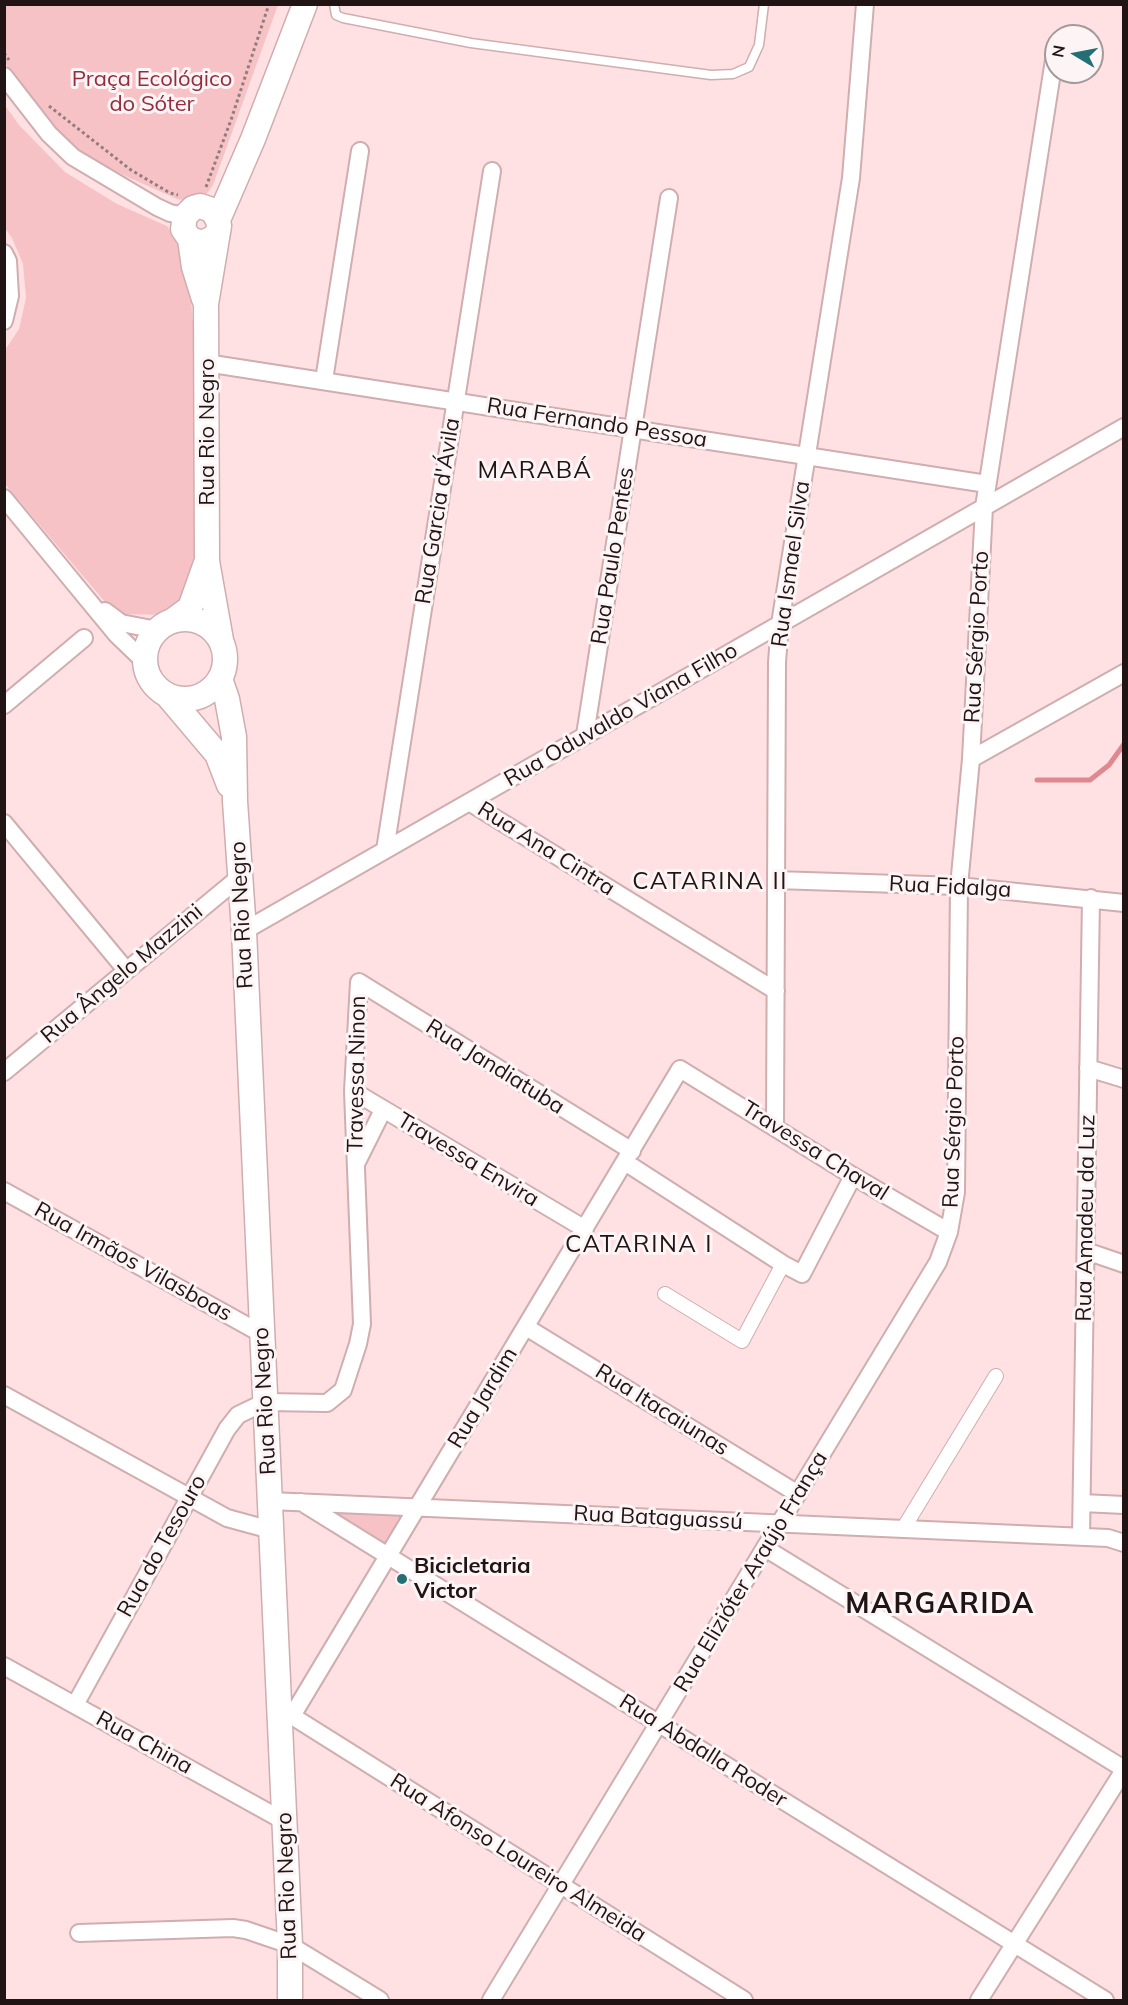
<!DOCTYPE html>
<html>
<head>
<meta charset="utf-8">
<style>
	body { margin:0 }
	#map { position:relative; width:1128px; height:2005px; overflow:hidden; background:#ffe1e3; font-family:Mulish,sans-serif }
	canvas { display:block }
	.frame { position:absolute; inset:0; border:6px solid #211415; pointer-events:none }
	.north { position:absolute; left:1044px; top:24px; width:60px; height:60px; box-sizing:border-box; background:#fcf4f5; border:2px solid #a49a9b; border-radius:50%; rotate:280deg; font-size:16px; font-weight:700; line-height:24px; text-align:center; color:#211415 }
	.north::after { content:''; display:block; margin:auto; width:21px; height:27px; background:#246f74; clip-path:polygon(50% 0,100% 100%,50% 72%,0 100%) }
</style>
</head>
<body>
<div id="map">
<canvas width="1128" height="2005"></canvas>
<div class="frame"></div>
<div class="north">N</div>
</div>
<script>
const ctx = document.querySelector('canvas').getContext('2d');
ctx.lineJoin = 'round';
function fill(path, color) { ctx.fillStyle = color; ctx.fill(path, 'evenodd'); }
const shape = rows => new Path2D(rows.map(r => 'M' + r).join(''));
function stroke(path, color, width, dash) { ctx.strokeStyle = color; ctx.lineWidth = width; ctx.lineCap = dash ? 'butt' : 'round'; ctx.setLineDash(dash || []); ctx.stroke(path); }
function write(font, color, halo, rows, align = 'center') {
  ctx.font = font + ' Mulish,sans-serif'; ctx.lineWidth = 6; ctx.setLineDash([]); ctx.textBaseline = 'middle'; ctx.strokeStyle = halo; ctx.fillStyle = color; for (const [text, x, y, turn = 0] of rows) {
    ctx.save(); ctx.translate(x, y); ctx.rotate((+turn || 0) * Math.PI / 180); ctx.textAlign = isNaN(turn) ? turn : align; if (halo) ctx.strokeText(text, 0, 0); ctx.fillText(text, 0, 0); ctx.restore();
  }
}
fill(shape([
	[4,5,278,5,213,185,203,199,189,201,177,199,130,178,76,153,53,131,5,63],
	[4,104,19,125,65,172,117,204,167,226,178,245,189,274,197,376,199,572,183,604,164,615,122,614,105,602,5,484,5,350,19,329,26,298,23,264,12,238,5,228],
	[316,1506,407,1511,384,1549]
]), '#f7c2c5');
stroke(shape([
	[1037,780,1090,780,1109,765,1124,744]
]), '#de8890', 5);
const service = shape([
	[334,4,336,15,343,18,471,43,711,75,733,74,749,67,759,45,764,4]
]);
const pedestrian = shape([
	[665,1294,742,1341,783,1264],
	[903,1529,996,1376]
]);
const minor = shape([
	[4,76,49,134,73,157,157,207,170,213,185,216],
	[4,253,8,261,10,296,4,321],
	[206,363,987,484],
	[324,380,360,151],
	[4,498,116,634,144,661],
	[105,611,121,623,152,629,159,627],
	[4,705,84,638],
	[585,735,669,198],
	[971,759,1124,673],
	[469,802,776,991],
	[4,823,126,970],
	[385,850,492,171],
	[776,880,959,886,1124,903],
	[244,931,1124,427],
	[1088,1068,1124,1079],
	[4,1072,241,876],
	[353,1091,585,1229],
	[775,1127,777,662,780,624,851,178,865,4],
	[357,1162,383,1110],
	[625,1162,783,1264,802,1274,853,1176],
	[4,1191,262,1334],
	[1086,1251,1124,1264],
	[526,1327,798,1494],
	[4,1395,227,1518,271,1530],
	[270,1501,1108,1538,1124,1543],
	[301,1502,1105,2000],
	[1082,1503,1124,1505],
	[1081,1537,1091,898],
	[765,1548,1124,1769],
	[4,1666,284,1821],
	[75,1705,227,1429,238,1415,265,1402,327,1403,343,1390,358,1344,362,1324,353,1091,359,982,632,1151],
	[292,1716,680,1069,853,1176,949,1232],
	[292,1716,744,2000],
	[79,1933,233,1928,246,1930,290,1945,380,2000],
	[491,2000,938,1262,949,1232,956,1192,959,886,971,759,984,507,1056,47],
	[979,2000,1124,1770]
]);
const secondary = shape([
	[218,220,253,139,305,4],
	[217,233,213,238,202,243,190,239,183,229,185,216,193,208,200,206,212,210,218,220,219,226,206,304,207,561,221,640],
	[190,239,194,267,204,299],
	[175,619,190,608,206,563],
	'145 659a40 40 0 1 1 80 0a40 40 0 1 1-80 0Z',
	[220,679,227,699,234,737,235,801,244,931,290,1945,290,2000],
	[168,696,217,754,229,785]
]);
stroke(service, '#d0adaf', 11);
stroke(pedestrian, '#d0adaf', 16);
stroke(minor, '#d0adaf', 20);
stroke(secondary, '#d0adaf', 27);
stroke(shape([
	[4,53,9,60],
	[49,106,131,170,170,193,178,195],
	[206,187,231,120,269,4]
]), '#927d7e', 3, [3, 3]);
stroke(service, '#fff', 8);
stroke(pedestrian, '#fff', 14);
stroke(minor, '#fff', 16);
stroke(secondary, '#fff', 24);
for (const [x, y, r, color] of [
	[402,1579,6,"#246f74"]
]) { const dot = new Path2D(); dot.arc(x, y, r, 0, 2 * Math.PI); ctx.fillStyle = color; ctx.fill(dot); stroke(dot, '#fcf4f5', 2); }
write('22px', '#922d3f', '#fcf4f5', [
	["Praça Ecológico",152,79],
	["do Sóter",152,104]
]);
write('22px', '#211415', '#fcf4f5', [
	["Rua Fernando Pessoa",597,423,9],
	["Rua Rio Negro",207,432,-90],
	["Rua Garcia d'Ávila",438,511,-81],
	["Rua Paulo Pentes",613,556,-81],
	["Rua Ismael Silva",791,564,-82],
	["Rua Sérgio Porto",977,637,-87],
	["Rua Oduvaldo Viana Filho",621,715,-30],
	["Rua Ana Cintra",546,849,32],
	["Rua Fidalga",950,887,3],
	["Rua Rio Negro",242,915,-93],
	["Rua Ângelo Mazzini",122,974,-40],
	["Rua Jandiatuba",495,1067,32],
	["Travessa Ninon",357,1074,-89],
	["Rua Sérgio Porto",954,1122,-88],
	["Travessa Chaval",815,1151,32],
	["Travessa Envira",468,1160,31],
	["Rua Amadeu da Luz",1086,1218,-89],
	["Rua Irmãos Vilasboas",133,1262,29],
	["Rua Jardim",483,1398,-59],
	["Rua Rio Negro",265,1401,-93],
	["Rua Itacaiunas",662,1410,32],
	["Rua Bataguassú",658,1518,3],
	["Rua do Tesouro",162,1546,-61],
	["Rua Elizióter Araújo França",751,1572,-59],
	["Rua China",144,1743,29],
	["Rua Abdalla Roder",703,1751,32],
	["Rua Afonso Loureiro Almeida",518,1858,32],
	["Rua Rio Negro",287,1886,-92]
]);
write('bold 22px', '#211415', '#fcf4f5', [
	["Bicicletaria",414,1566],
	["Victor",414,1591]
], 'left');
ctx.letterSpacing = '1.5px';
write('24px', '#211415', '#fcf4f5', [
	["MARABÁ",535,471],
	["CATARINA II",710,882],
	["CATARINA I",639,1245]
]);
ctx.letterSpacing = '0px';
ctx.letterSpacing = '1.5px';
write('bold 28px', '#211415', '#fcf4f5', [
	["MARGARIDA",940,1605]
]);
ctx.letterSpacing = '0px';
</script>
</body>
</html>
